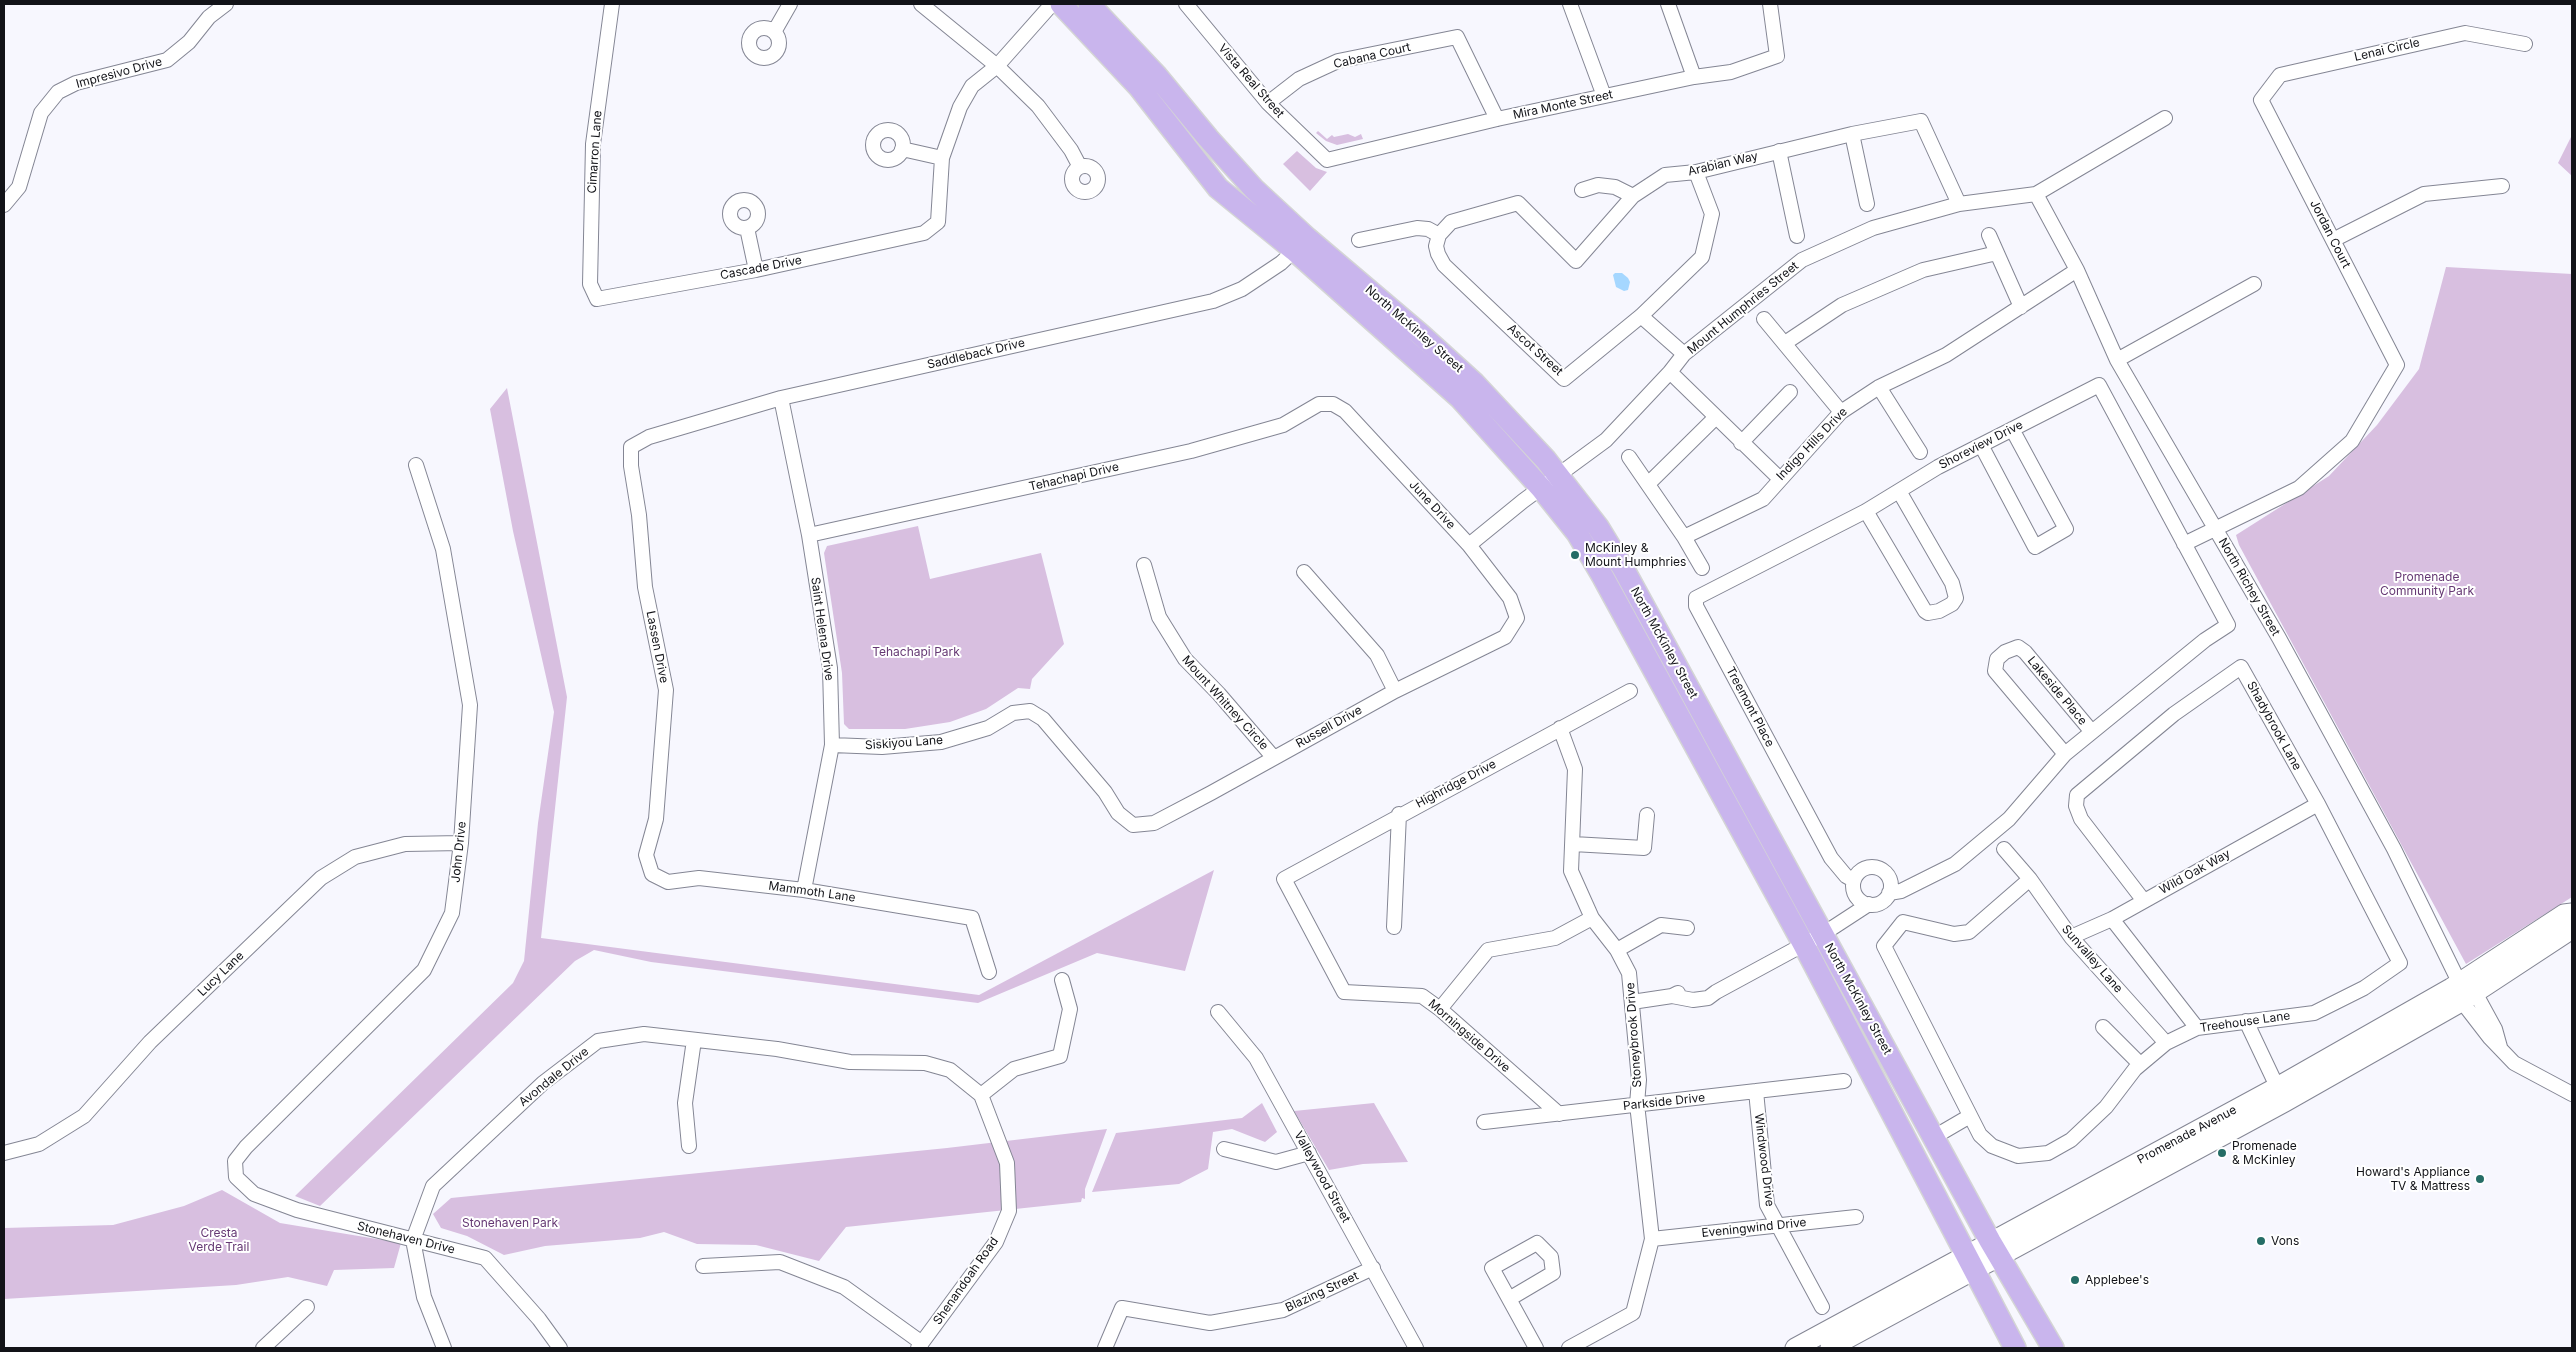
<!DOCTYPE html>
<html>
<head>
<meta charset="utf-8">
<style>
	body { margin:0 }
	#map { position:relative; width:2576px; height:1352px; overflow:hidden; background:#f7f7fe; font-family:Inter,sans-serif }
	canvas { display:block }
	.frame { position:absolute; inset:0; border:5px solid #121318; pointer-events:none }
</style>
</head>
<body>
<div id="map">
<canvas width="2576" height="1352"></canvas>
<div class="frame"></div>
</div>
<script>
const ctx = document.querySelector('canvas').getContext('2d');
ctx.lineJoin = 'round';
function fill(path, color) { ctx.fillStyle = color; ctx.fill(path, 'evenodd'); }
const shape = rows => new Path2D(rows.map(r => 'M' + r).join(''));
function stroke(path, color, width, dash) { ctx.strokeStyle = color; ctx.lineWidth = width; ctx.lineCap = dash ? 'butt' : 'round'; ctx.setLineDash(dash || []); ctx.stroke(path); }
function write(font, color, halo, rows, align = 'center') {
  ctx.font = font + ' Inter,sans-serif'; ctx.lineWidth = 4; ctx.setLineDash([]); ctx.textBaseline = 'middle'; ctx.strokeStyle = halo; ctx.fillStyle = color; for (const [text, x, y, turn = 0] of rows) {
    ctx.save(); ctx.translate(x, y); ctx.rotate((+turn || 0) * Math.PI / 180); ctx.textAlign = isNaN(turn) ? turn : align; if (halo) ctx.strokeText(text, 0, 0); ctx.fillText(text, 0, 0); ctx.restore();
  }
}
fill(shape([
	[1318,131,1327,139,1332,135,1334,137,1348,134,1355,137,1361,134,1363,139,1337,145,1326,141,1316,133],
	[2572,135,2572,176,2558,163],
	[1297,151,1316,168,1327,172,1310,191,1283,164],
	[2446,267,2572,274,2572,897,2466,964,2239,545,2236,535,2329,476,2377,425,2419,369],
	[507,388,567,697,541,938,979,995,1214,870,1185,971,1097,953,978,1003,651,962,594,950,575,961,320,1206,295,1196,513,983,524,961,538,823,554,712,513,531,490,409],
	[918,526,930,579,1041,553,1064,644,1032,679,1030,689,1018,688,986,709,950,722,905,729,849,729,844,724,842,673,824,553,827,546],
	[1262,1103,1277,1132,1265,1142,1232,1129,1213,1132,1208,1169,1179,1184,1092,1192,1116,1133,1242,1118],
	[1374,1103,1408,1162,1363,1164,1329,1170,1294,1111],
	[1107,1129,1085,1189,1085,1199,1082,1198,1081,1202,846,1227,819,1261,756,1245,697,1244,664,1232,640,1238,545,1246,504,1255,467,1236,441,1228,433,1214,451,1198,947,1148],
	[222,1190,280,1223,401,1243,394,1268,334,1270,327,1286,288,1277,236,1285,4,1299,4,1228,113,1225,184,1206]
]), '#d8bfe0');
fill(shape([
	[1615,273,1622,273,1628,278,1630,282,1628,290,1624,291,1616,287,1613,275]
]), '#a5d7ff');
const minor = shape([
	[612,4,593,144,590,284,597,299,756,270,924,233,938,222,942,158,960,107,972,86,997,66,1052,4],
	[921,4,997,66,1038,106,1071,150,1080,167],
	[1186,4,1268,103,1327,160,1497,119,1694,77,1731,72,1777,56,1770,4],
	[1570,4,1604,96],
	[1668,4,1694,77],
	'749 43a15 15 0 1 1 30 0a15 15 0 1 1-30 0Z',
	[774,32,790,4],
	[1268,103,1299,79,1338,61,1457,37,1497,119],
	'873 145a15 15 0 1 1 30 0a15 15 0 1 1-30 0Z',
	[1852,134,1867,204],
	[902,149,942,158],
	[1779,151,1797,236],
	'1072 179a13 13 0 1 1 26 0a13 13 0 1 1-26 0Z',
	[1696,172,1712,214,1702,257,1641,316,1564,379,1444,265,1438,254,1436,246,1439,235,1451,222,1518,203,1576,261,1633,196,1665,175,1696,172,1852,134,1921,121,1959,204],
	[1582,190,1598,185,1615,187,1633,196],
	[2036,194,2077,270,2117,360,2279,638,2394,849,2459,982],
	'730 214a14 14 0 1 1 28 0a14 14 0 1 1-28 0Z',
	[4,205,19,187,41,113,58,92,76,83,167,60,189,42,209,17,226,4],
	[747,228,756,270],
	[1989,235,2021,307],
	[1359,240,1417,228,1428,229,1439,235],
	[2333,240,2424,194,2502,186],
	[1641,316,1684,354],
	[1764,319,1841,412],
	[1785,343,1842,305,1923,270,1997,253],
	[2117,360,2254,284],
	[1670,372,1779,478],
	[1879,387,1920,452],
	[781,398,809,535,830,668,832,745,804,890],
	[1741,443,1790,392],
	[1981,445,2035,547,2066,529,2012,429],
	[1629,457,1684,537,1763,499,1841,412,1879,387,1946,355,2077,270],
	[416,465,443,549,470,705,461,843,452,913,424,970,246,1147,235,1161,236,1177,254,1194,297,1210,485,1258,539,1319,560,1348],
	[1648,484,1715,418],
	[1866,511,1925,611,1928,613,1939,611,1952,604,1956,598,1952,583,1899,491],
	[809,535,1191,451,1283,425,1319,404,1333,404,1345,411,1469,545,1510,598,1517,618,1505,637,1395,691,1211,793,1154,823,1133,825,1118,813,1105,792,1043,719,1030,711,1013,713,988,728,941,742,882,747,832,745],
	[1684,537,1702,568],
	[2184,544,2299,488,2352,441,2397,365,2261,100,2280,75,2465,33,2525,44],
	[1469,545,1523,501,1606,440,1670,372,1684,354,1802,260,1873,228,1959,204,2036,194,2165,118],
	[1144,565,1159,617,1185,659,1219,694,1274,758],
	[1304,572,1377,655,1395,691],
	[1560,728,1575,769,1571,871,1592,918,1617,950,1629,973,1639,1080,1637,1104,1652,1239,1633,1313,1569,1348],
	[2065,754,1995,671,1997,659,2005,652,2018,647,2025,652,2092,732],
	[1573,844,1644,848,1647,815],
	[2004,849,2030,879,2071,937,2166,1043],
	'1853 886a19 19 0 1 1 38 0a19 19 0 1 1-38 0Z',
	[2030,879,1969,932,1954,934,1903,922,1884,946,1980,1135,1992,1146,2018,1156,2048,1153,2071,1140,2106,1107,2135,1069,2166,1043,2197,1028,2314,1013,2364,988,2400,963,2318,804,2241,667,2174,714,2077,795,2076,806,2081,819,2144,901],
	[1853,880,1846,876,1831,858,1696,606,1696,598,1866,511,1938,467,2099,385,2228,625,2205,640,2065,754,2009,819,1955,864,1901,891,1889,893],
	[2112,919,2197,1028],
	[1394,927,1399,814],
	[2071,937,2112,919,2318,804],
	[1617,950,1661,925,1687,928],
	[989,972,972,918,804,890,699,878,668,882,652,874,646,855,656,819,666,690,645,587,639,515,631,466,631,447,649,437,781,398,1213,301,1242,289,1281,263,1299,246],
	[2471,985,2495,1029,2500,1047],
	[2456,994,2490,1038,2514,1063,2572,1094],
	[1672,996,1693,1000,1708,998,1716,992,1823,934,1869,904],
	[1632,1002,1672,996,1678,993],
	[1440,1009,1488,950,1555,938,1592,918],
	[1218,1012,1256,1058,1416,1348],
	[2246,1021,2281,1095],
	[2103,1027,2140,1064],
	[1756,1091,1767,1205,1822,1307],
	[981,1095,1014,1069,1060,1056,1070,1009,1062,980],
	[1559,1114,1440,1009,1422,996,1344,992,1284,879,1630,691],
	[1484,1122,1844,1081],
	[1934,1137,1970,1116],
	[689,1146,685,1103,694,1040],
	[1224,1149,1276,1162,1309,1153],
	[4,1153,39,1144,84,1116,150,1042,321,878,355,857,405,844,461,843],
	[1652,1239,1856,1217],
	[703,1266,780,1262,844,1287,922,1343],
	[1509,1299,1553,1273,1551,1257,1537,1243,1492,1268,1536,1348],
	[263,1348,307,1307],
	[444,1348,424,1297,413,1240,433,1186,543,1083,598,1041,644,1034,777,1049,850,1062,925,1063,950,1070,981,1095],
	[918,1348,996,1242,1009,1211,1007,1163,981,1095],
	[1105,1348,1122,1308,1210,1323,1283,1310,1373,1268]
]);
const secondary = shape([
	[1795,1348,2277,1087,2451,988,2564,914,2572,913],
	[1830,1348,2285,1102,2461,1002,2572,929]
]);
const primary = shape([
	[1061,4,1139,87,1218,188,1294,250,1460,398,1541,488,1577,533,1603,577,1804,945,2015,1348],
	[1089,4,1156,75,1208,138,1254,189,1307,238,1420,334,1474,383,1546,460,1598,527,1623,568,1990,1241,2053,1348]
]);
stroke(minor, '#848694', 16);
stroke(secondary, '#848694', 21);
stroke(primary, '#d4d5d5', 24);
stroke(minor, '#fff', 14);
stroke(secondary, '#fff', 19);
stroke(primary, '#c9b5ed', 21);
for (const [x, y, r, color] of [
	[1575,555,5,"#256d66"],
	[2222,1153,5,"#256d66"],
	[2480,1179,5,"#256d66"],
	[2261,1241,5,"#256d66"],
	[2075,1280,5,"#256d66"]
]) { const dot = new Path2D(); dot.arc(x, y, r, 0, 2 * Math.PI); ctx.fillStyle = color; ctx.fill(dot); stroke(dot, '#fff', 2); }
write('12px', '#121318', '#fff', [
	["Lenai Circle",2387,50,-13],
	["Cabana Court",1372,56,-13],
	["Impresivo Drive",119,73,-15],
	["Vista Real Street",1251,81,49],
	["Mira Monte Street",1563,105,-12],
	["Cimarron Lane",595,152,-86],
	["Arabian Way",1723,164,-13],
	["Jordan Court",2330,234,63],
	["Cascade Drive",761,268,-11],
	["Mount Humphries Street",1743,308,-39],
	["North McKinley Street",1414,329,41],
	["Ascot Street",1535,350,42],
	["Saddleback Drive",976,354,-13],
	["Indigo Hills Drive",1812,444,-46],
	["Shoreview Drive",1981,445,-27],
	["Tehachapi Drive",1074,477,-13],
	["June Drive",1432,505,47],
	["North Richey Street",2249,587,60],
	["Saint Helena Drive",822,629,82],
	["North McKinley Street",1664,643,61],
	["Lassen Drive",657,647,79],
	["Lakeside Place",2057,691,50],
	["Mount Whitney Circle",1225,703,48],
	["Treemont Place",1750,707,62],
	["Shadybrook Lane",2274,726,61],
	["Russell Drive",1329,727,-29],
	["Siskiyou Lane",904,743,-4],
	["Highridge Drive",1456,784,-28],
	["John Drive",459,852,-84],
	["Wild Oak Way",2195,872,-29],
	["Mammoth Lane",812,892,8],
	["Sunvalley Lane",2092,959,49],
	["Lucy Lane",221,974,-44],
	["North McKinley Street",1858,999,61],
	["Treehouse Lane",2245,1022,-8],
	["Stoneybrook Drive",1634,1035,-94],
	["Morningside Drive",1469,1036,41],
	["Avondale Drive",554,1077,-39],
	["Parkside Drive",1664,1102,-6],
	["Promenade Avenue",2187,1135,-28],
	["Windwood Drive",1764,1160,83],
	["Valleywood Street",1322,1177,61],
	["Eveningwind Drive",1754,1228,-6],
	["Stonehaven Drive",406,1238,14],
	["Shenandoah Road",966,1281,-55],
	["Blazing Street",1322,1292,-25]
]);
write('12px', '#121318', '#fff', [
	["McKinley &",1585,548],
	["Mount Humphries",1585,562],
	["Promenade",2232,1146],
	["& McKinley",2232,1160],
	["Howard's Appliance",2470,1172,"right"],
	["TV & Mattress",2470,1186,"right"],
	["Vons",2271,1241],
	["Applebee's",2085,1280]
], 'left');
write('12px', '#653873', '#fff', [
	["Promenade",2427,577],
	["Community Park",2427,591],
	["Tehachapi Park",916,652],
	["Stonehaven Park",510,1223],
	["Cresta",219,1233],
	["Verde Trail",219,1247]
]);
</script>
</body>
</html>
